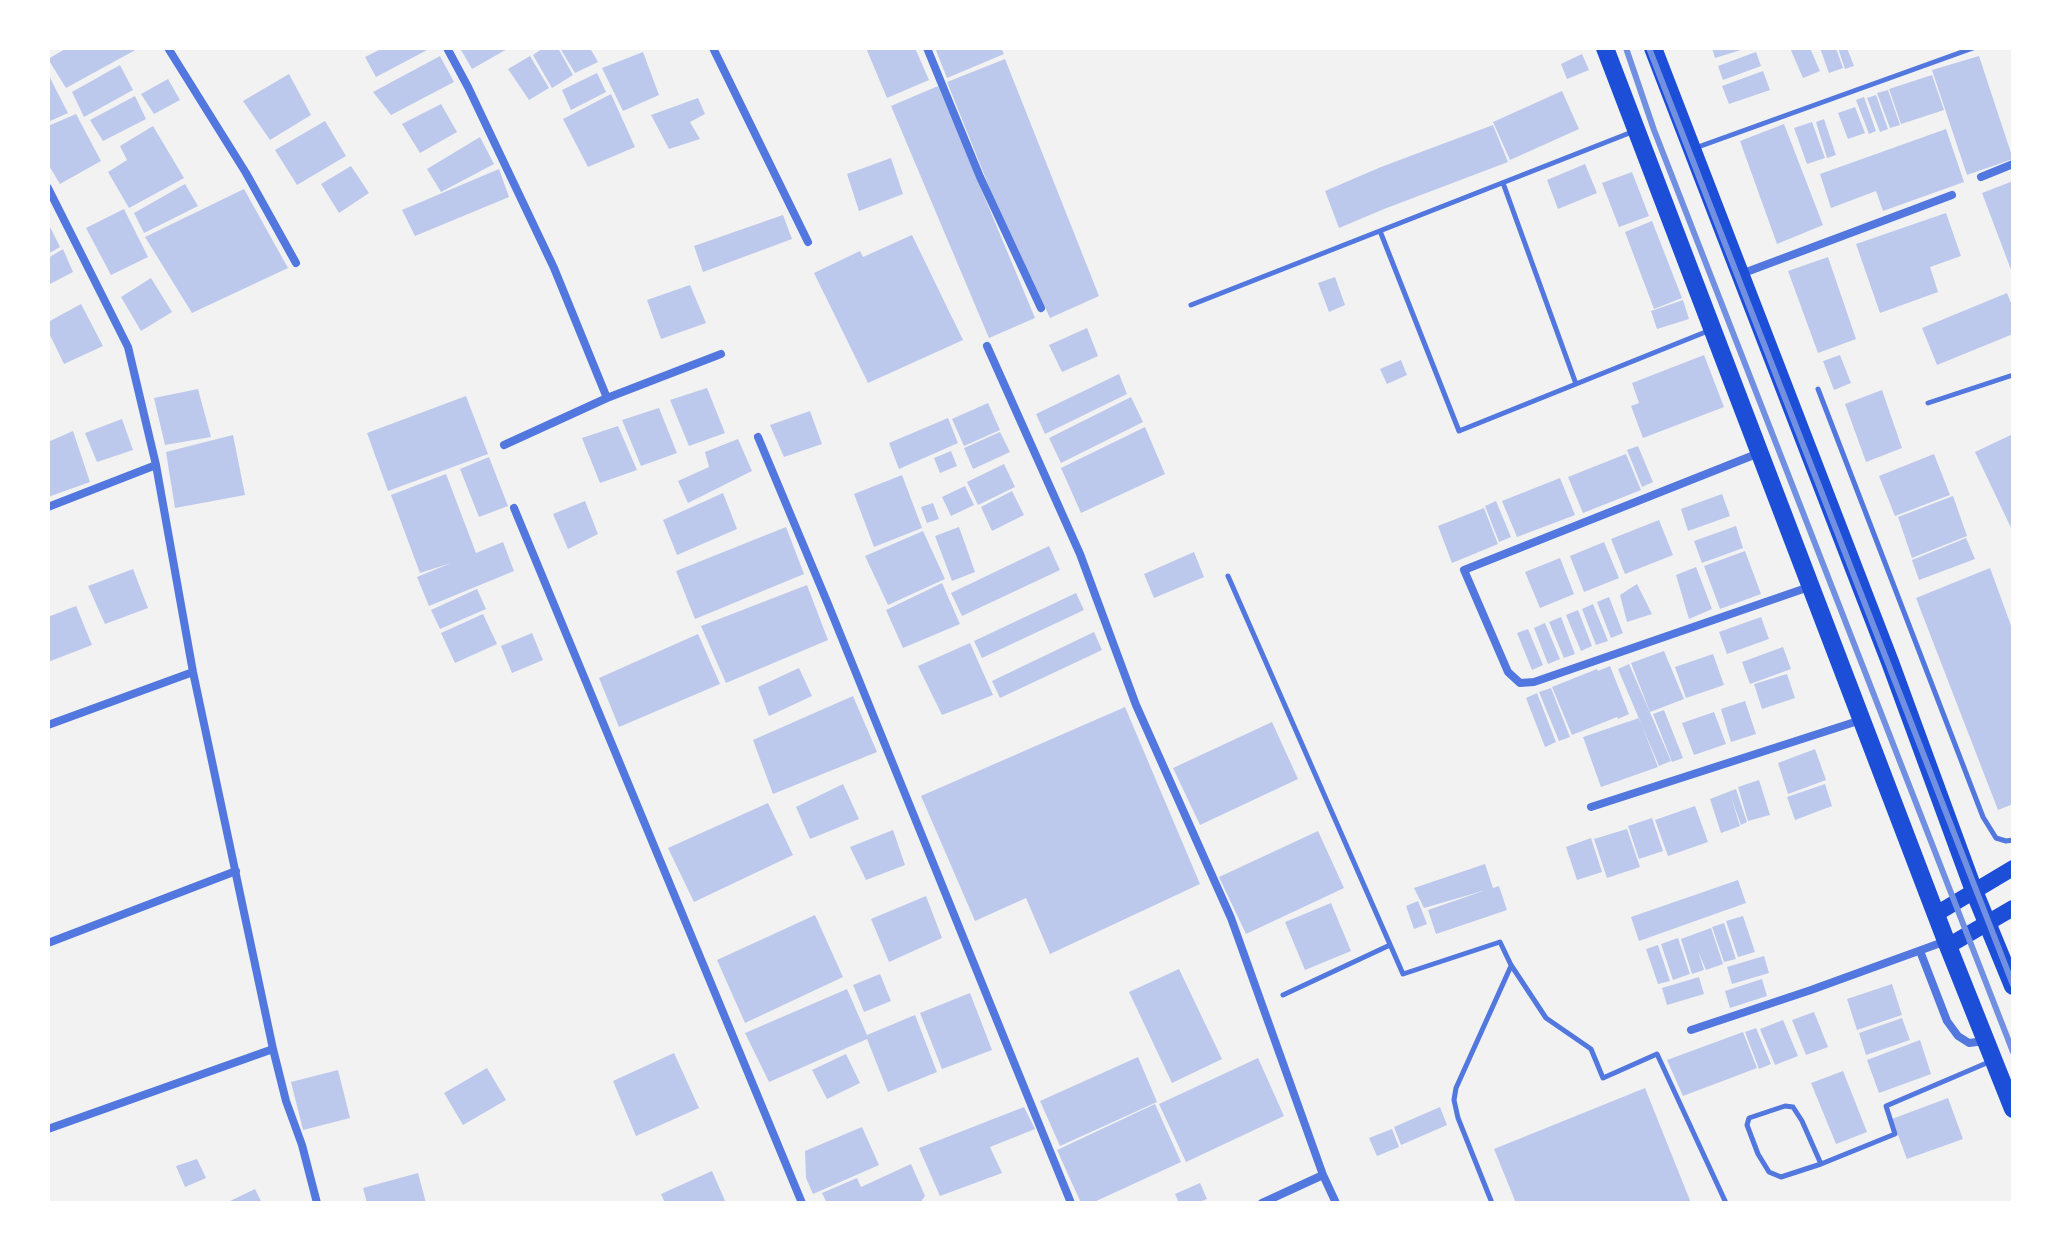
<!DOCTYPE html>
<html>
<head>
<meta charset="utf-8">
<style>
	body { margin:0 }
	#map { position:relative; width:2061px; height:1251px; overflow:hidden; background:#f2f2f2; font-family:Figtree,sans-serif }
	canvas { display:block }
	.frame { position:absolute; inset:0; border:50px solid #fff; pointer-events:none }
</style>
</head>
<body>
<div id="map">
<canvas width="2061" height="1251"></canvas>
<div class="frame"></div>
</div>
<script>
const ctx = document.querySelector('canvas').getContext('2d');
ctx.lineJoin = 'round';
function fill(path, color) { ctx.fillStyle = color; ctx.fill(path, 'evenodd'); }
const shape = rows => new Path2D(rows.map(r => 'M' + r).join(''));
function stroke(path, color, width, dash) { ctx.strokeStyle = color; ctx.lineWidth = width; ctx.lineCap = dash ? 'butt' : 'round'; ctx.setLineDash(dash || []); ctx.stroke(path); }
fill(shape([
	[67,48,139,48,66,88,48,59],
	[383,48,431,48,376,77,365,57],
	[460,48,509,48,472,69],
	[543,48,558,48,573,75,552,88,533,55],
	[560,48,590,48,598,62,575,73],
	[866,48,915,48,929,80,887,98],
	[935,48,1001,48,1004,54,947,78],
	[1712,48,1744,48,1744,49,1715,58],
	[1790,48,1810,48,1820,71,1803,78],
	[1820,48,1836,48,1843,68,1829,73],
	[1838,48,1847,48,1854,66,1845,69],
	[643,52,659,95,623,111,602,68],
	[1756,52,1761,66,1723,80,1718,66],
	[1582,54,1589,70,1567,79,1561,64],
	[440,56,454,82,391,115,373,92],
	[530,56,549,88,529,100,508,69],
	[1979,56,2013,159,1967,175,1932,70],
	[1005,59,1099,296,1050,318,990,189,947,82],
	[120,65,133,90,84,117,72,92],
	[1763,71,1770,90,1729,104,1722,86],
	[597,73,606,92,571,110,562,90],
	[48,74,68,113,48,122],
	[289,74,311,115,270,140,243,101],
	[1932,75,1944,110,1901,124,1889,89],
	[168,79,180,100,154,114,141,94],
	[938,86,1035,318,989,338,891,106],
	[1888,90,1900,125,1890,128,1877,93],
	[1562,91,1579,129,1510,160,1493,122],
	[611,94,635,147,588,167,563,119],
	[1876,95,1888,129,1880,132,1867,98],
	[135,96,146,119,103,141,90,120],
	[1864,97,1876,131,1869,134,1856,100],
	[698,98,705,114,690,122,700,139,669,149,651,115],
	[441,104,457,132,420,153,402,124],
	[1855,107,1865,133,1848,139,1838,113],
	[76,114,101,161,60,184,48,164,48,126],
	[1824,119,1836,155,1827,158,1816,122],
	[325,121,346,156,297,185,275,150],
	[1812,122,1825,158,1807,164,1794,128],
	[1784,124,1823,225,1777,244,1740,141],
	[1493,125,1508,162,1384,209,1339,228,1325,191,1381,167],
	[153,126,184,178,129,208,108,172,127,160,120,146],
	[1946,129,1964,182,1883,211,1876,191,1831,208,1820,174],
	[480,137,494,164,441,192,427,169],
	[891,158,903,194,859,211,847,174],
	[1585,164,1597,193,1558,209,1547,180],
	[351,166,369,193,339,213,321,184],
	[499,169,509,197,415,236,402,210],
	[1632,172,1649,216,1619,227,1602,183],
	[2013,181,2013,275,1982,193],
	[185,184,198,206,144,233,134,213],
	[244,189,288,268,192,313,145,237],
	[124,209,148,257,111,275,86,228],
	[1946,213,1961,256,1930,267,1938,292,1880,313,1856,244],
	[783,215,792,239,703,272,694,246],
	[1652,221,1682,298,1654,309,1625,232],
	[48,223,60,247,48,254],
	[912,235,963,340,868,383,814,273,860,251,863,257],
	[63,249,73,272,48,285,48,258],
	[1828,257,1856,339,1818,353,1788,271],
	[1335,277,1345,305,1329,312,1318,283],
	[151,278,172,312,141,331,121,297],
	[690,285,706,323,661,339,647,300],
	[2007,293,2013,308,2013,334,1937,365,1922,328],
	[1683,300,1689,319,1657,329,1651,311],
	[81,304,103,346,64,364,48,331,48,322],
	[1087,328,1098,356,1062,372,1049,345],
	[1704,355,1724,407,1643,438,1631,406,1639,403,1632,383],
	[1840,355,1851,383,1834,390,1823,361],
	[1401,360,1407,375,1387,384,1380,369],
	[1119,374,1127,394,1045,434,1036,414],
	[707,388,725,433,689,446,670,400],
	[198,389,211,437,165,445,154,398],
	[1882,390,1902,448,1866,462,1845,404],
	[466,396,488,454,388,491,367,433],
	[1131,397,1143,422,1061,463,1049,438],
	[988,403,1000,430,964,446,952,419],
	[659,408,677,453,641,466,622,420],
	[810,411,822,444,784,457,770,425],
	[948,418,958,443,899,469,889,443],
	[122,419,133,450,97,462,85,433],
	[618,426,637,470,600,483,582,438],
	[1145,427,1165,474,1081,513,1061,468],
	[73,431,90,482,48,497,48,442],
	[1000,432,1010,452,973,469,964,448],
	[2013,434,2013,532,1975,452],
	[233,435,245,495,175,508,166,452],
	[738,439,752,471,688,503,678,481,709,467,705,452],
	[1638,446,1653,482,1642,487,1627,450],
	[951,451,957,466,940,473,934,458],
	[1626,454,1641,490,1583,513,1568,477],
	[1934,454,1950,495,1895,516,1879,476],
	[489,457,508,506,479,517,460,469],
	[1004,464,1015,487,978,505,967,482],
	[446,474,476,553,503,542,514,571,429,606,417,577,451,563,420,573,391,495],
	[902,475,922,528,874,547,854,494],
	[1560,478,1575,515,1517,537,1502,501],
	[965,486,974,505,951,516,942,497],
	[1012,491,1024,515,992,531,981,507],
	[723,493,737,529,677,555,663,520],
	[1722,494,1730,516,1688,531,1681,509],
	[1953,496,1967,536,1912,558,1898,517],
	[585,501,598,534,568,549,553,514],
	[1496,501,1511,537,1499,542,1485,506],
	[933,503,939,519,927,523,921,507],
	[1484,508,1498,544,1452,563,1438,526],
	[1659,520,1673,555,1625,574,1611,539],
	[1736,526,1743,548,1702,563,1694,541],
	[786,527,804,574,695,619,676,571],
	[959,527,975,572,952,581,935,536],
	[923,531,945,579,888,605,865,556],
	[1966,538,1975,559,1919,580,1912,560],
	[1604,542,1619,578,1584,592,1570,556],
	[1049,546,1060,570,962,616,951,593],
	[1745,551,1761,594,1720,609,1704,566],
	[1194,552,1204,577,1154,598,1144,574],
	[1560,558,1574,594,1540,608,1525,572],
	[1696,567,1712,609,1689,619,1676,575],
	[1990,568,2013,631,2013,804,1998,810,1916,598],
	[133,569,148,608,105,624,88,586],
	[942,583,960,624,903,648,886,610],
	[1637,584,1652,614,1627,622,1620,595],
	[807,585,828,640,726,683,701,626],
	[477,589,486,609,440,629,431,610],
	[1076,593,1084,610,982,658,974,641],
	[1609,597,1623,633,1611,638,1597,602],
	[1593,604,1608,641,1596,645,1582,609],
	[76,606,92,645,48,662,48,617],
	[1578,610,1592,646,1581,651,1566,615],
	[483,614,497,644,455,663,441,633],
	[1561,617,1575,654,1564,658,1549,622],
	[1761,617,1769,639,1727,654,1719,632],
	[1545,623,1560,659,1548,664,1534,628],
	[1528,629,1543,665,1532,670,1517,633],
	[1094,632,1102,650,1000,698,992,681],
	[532,633,543,660,512,673,501,646],
	[698,634,720,684,619,727,599,678],
	[970,643,993,695,942,715,918,666],
	[1783,647,1791,669,1750,684,1742,662],
	[1664,651,1684,699,1650,712,1631,663],
	[1713,654,1724,685,1686,698,1675,667],
	[1629,664,1671,761,1659,766,1618,669],
	[1610,666,1629,714,1618,719,1617,717,1572,735,1552,687,1597,669,1598,671],
	[799,668,812,696,769,716,758,687],
	[1787,674,1795,698,1762,709,1754,684],
	[1551,688,1570,737,1559,741,1539,692],
	[1537,693,1556,742,1545,747,1526,698],
	[853,696,877,752,773,794,753,740],
	[1745,701,1756,734,1731,742,1721,709],
	[1125,707,1200,884,1050,954,1026,898,975,921,921,796],
	[1664,710,1683,758,1672,762,1653,714],
	[1714,712,1726,744,1694,755,1682,723],
	[1639,718,1658,767,1601,787,1583,737],
	[1272,722,1298,779,1200,825,1173,768],
	[1815,749,1826,780,1788,794,1778,763],
	[1759,780,1770,815,1748,821,1738,787],
	[843,784,859,819,810,839,796,807],
	[1825,784,1832,806,1795,820,1787,797],
	[1736,789,1747,822,1741,825,1731,797,1740,826,1721,833,1710,799],
	[768,803,793,855,694,902,668,848],
	[1695,806,1708,842,1668,856,1655,820],
	[1652,818,1663,851,1639,859,1628,826],
	[1627,829,1640,867,1607,878,1594,839],
	[893,830,905,865,866,880,850,847],
	[1318,831,1344,888,1246,934,1219,877],
	[1591,838,1602,872,1577,880,1566,847],
	[1485,864,1493,888,1499,886,1507,910,1436,934,1428,910,1486,890,1424,908,1414,888],
	[1738,880,1746,903,1639,941,1631,917],
	[926,896,942,938,889,962,871,919],
	[1418,901,1427,924,1414,929,1406,906],
	[1331,903,1351,951,1305,970,1285,922],
	[815,915,843,977,745,1023,717,960],
	[1743,916,1755,952,1738,957,1726,921],
	[1724,923,1736,959,1724,962,1712,927],
	[1711,928,1723,964,1706,970,1698,951,1704,970,1692,974,1681,939],
	[1678,938,1690,974,1673,980,1661,944],
	[1658,945,1670,981,1658,984,1646,949],
	[1764,956,1769,973,1732,984,1727,967],
	[1179,969,1222,1059,1172,1083,1129,992],
	[880,974,891,1001,864,1012,853,985],
	[1699,977,1704,994,1667,1005,1662,988],
	[1762,979,1767,996,1730,1008,1725,991],
	[1892,984,1902,1015,1857,1030,1847,999],
	[847,989,867,1035,915,1015,937,1072,888,1092,867,1039,769,1082,745,1033],
	[970,993,992,1050,942,1069,920,1013],
	[1814,1012,1828,1047,1806,1055,1792,1020],
	[1902,1018,1910,1040,1866,1055,1859,1033],
	[1783,1020,1798,1056,1775,1065,1760,1029],
	[1756,1028,1771,1064,1759,1069,1745,1032],
	[1743,1032,1757,1068,1683,1096,1667,1060],
	[1920,1040,1931,1074,1879,1093,1867,1060],
	[674,1053,699,1108,636,1136,613,1081],
	[846,1054,860,1083,827,1099,812,1070],
	[1138,1057,1157,1102,1060,1146,1040,1101],
	[1258,1058,1284,1116,1186,1162,1159,1104],
	[487,1068,506,1100,463,1125,444,1093],
	[338,1070,350,1118,303,1130,291,1082],
	[1843,1071,1867,1132,1836,1144,1811,1083],
	[1645,1088,1691,1203,1516,1203,1494,1149],
	[1948,1098,1963,1139,1907,1159,1892,1119],
	[1155,1104,1181,1162,1092,1203,1081,1203,1057,1150],
	[1024,1107,1035,1129,990,1147,1002,1173,940,1196,919,1148],
	[1440,1107,1447,1125,1401,1145,1394,1127],
	[862,1127,879,1165,813,1194,806,1178,805,1151],
	[1392,1129,1399,1147,1377,1156,1369,1138],
	[197,1159,206,1178,185,1187,176,1166],
	[911,1164,925,1196,920,1203,827,1203,822,1193,857,1178,861,1187],
	[712,1171,726,1203,665,1203,661,1194],
	[418,1173,426,1203,367,1203,363,1188],
	[1200,1183,1207,1199,1197,1203,1179,1203,1175,1194],
	[255,1189,262,1203,226,1203]
]), '#bdc9ec');
stroke(shape([
	[1698,147,1973,48],
	[1503,183,1576,384],
	[1380,231,1459,431,1708,331],
	[1191,305,1632,132],
	[1818,389,1983,817,1996,838,2006,841,2013,840],
	[1928,403,2013,375],
	[1228,576,1403,974,1500,942,1511,965,1546,1018,1591,1049,1603,1078,1657,1054,1726,1203],
	[1283,995,1390,945],
	[1821,1164,1802,1121,1793,1107,1785,1106,1749,1118,1747,1125,1758,1154,1769,1172,1781,1177,1821,1164,1895,1134,1886,1106,1989,1062],
	[1492,1203,1458,1118,1454,1100,1456,1088,1511,966]
]), '#5277de', 5);
stroke(shape([
	[168,48,246,173,296,263],
	[447,48,468,87,554,268,607,398],
	[713,48,808,242],
	[927,48,980,177,1041,308],
	[1981,177,2013,164],
	[48,188,128,347,156,465,193,672,273,1049,286,1101,302,1145,317,1203],
	[1741,274,1952,195],
	[987,346,1080,554,1136,705,1231,918,1323,1175,1336,1203],
	[758,437,828,604,1071,1203],
	[504,445,607,398,721,354],
	[1759,453,1464,570,1508,672,1520,683,1534,682,1809,587],
	[48,507,156,465],
	[514,508,802,1203],
	[48,725,193,672],
	[1591,807,1861,720],
	[48,943,236,871],
	[1920,951,1947,1021,1958,1036,1969,1043,1985,1041],
	[1691,1030,1811,990,1946,941],
	[48,1129,273,1049],
	[1262,1203,1323,1175]
]), '#5277de', 8);
stroke(shape([
	[1936,914,2013,868],
	[1948,946,2013,908]
]), '#1d4ed8', 16);
stroke(shape([
	[1605,48,1948,946,2013,1109],
	[1653,48,1890,662,1974,891,2013,986]
]), '#1d4ed8', 18);
stroke(shape([
	[1626,48,1654,130,2013,1052],
	[1649,48,2013,985]
]), '#7290e2', 6);
</script>
</body>
</html>
